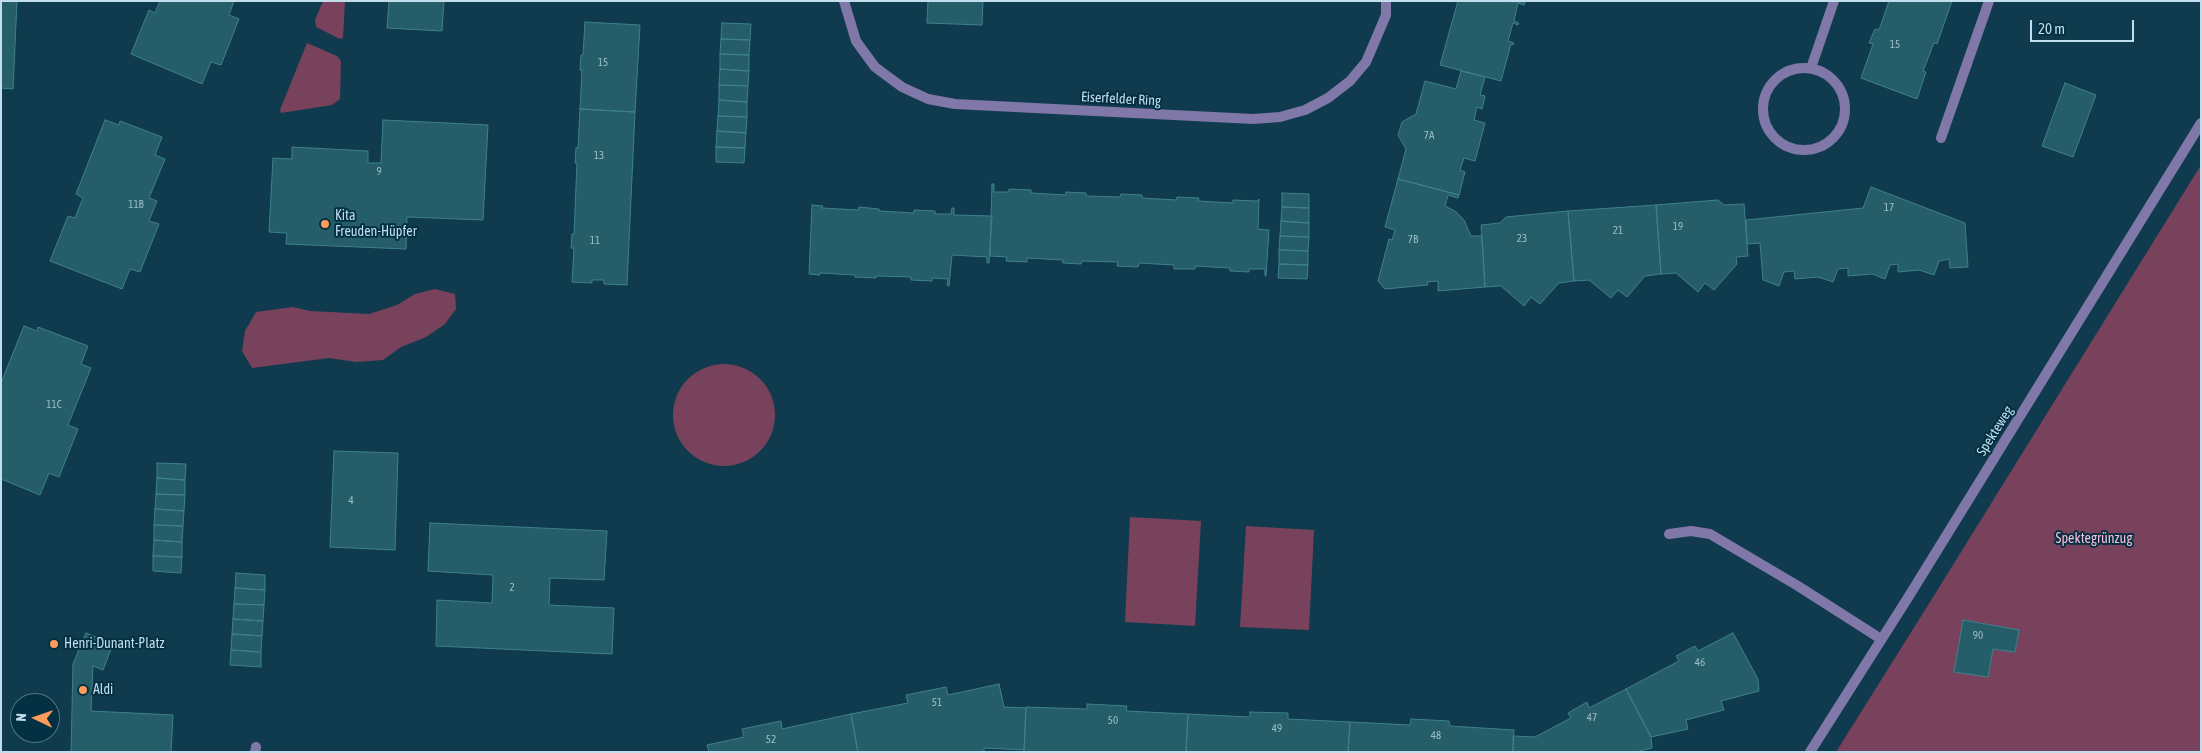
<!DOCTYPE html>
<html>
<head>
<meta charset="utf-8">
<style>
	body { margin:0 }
	#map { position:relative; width:2202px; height:753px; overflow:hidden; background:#103a4d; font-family:"Asap Condensed",sans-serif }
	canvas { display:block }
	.frame { position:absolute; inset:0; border:2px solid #c2ddec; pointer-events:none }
	.north { position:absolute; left:10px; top:693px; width:50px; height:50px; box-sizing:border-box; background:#033042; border:1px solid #4f7586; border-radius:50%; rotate:273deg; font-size:14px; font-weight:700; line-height:20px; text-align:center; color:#c2ddec }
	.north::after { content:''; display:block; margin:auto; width:18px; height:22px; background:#ff9b5b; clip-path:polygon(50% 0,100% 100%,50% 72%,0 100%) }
	.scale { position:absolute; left:2030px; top:20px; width:104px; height:22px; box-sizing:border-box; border:2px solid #c2ddec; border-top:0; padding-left:6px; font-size:15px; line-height:18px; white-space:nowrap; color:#c2ddec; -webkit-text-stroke:4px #033042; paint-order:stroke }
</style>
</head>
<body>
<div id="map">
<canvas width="2202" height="753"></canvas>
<div class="frame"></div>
<div class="north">N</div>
<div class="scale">20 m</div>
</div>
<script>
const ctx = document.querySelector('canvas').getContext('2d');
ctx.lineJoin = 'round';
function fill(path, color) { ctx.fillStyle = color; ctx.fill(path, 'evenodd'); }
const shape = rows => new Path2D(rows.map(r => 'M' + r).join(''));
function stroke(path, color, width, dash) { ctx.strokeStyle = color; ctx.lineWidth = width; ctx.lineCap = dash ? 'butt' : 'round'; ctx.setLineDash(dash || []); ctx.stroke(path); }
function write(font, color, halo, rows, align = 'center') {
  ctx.font = font + ' "Asap Condensed",sans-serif'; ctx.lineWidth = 4; ctx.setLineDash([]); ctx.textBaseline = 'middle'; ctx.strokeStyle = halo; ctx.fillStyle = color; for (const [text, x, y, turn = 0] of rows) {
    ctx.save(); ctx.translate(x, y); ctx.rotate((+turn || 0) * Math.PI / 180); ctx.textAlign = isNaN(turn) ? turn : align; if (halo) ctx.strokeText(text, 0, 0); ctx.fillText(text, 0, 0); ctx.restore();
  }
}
fill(shape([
	[323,1,345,1,343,38,340,39,316,27,315,20],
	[307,43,337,56,341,61,340,99,332,105,281,113,280,110],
	[2201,165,2201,752,1836,752,1930,602],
	[435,289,455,294,456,309,445,324,426,337,401,347,383,360,356,362,329,358,252,368,242,351,245,331,256,312,293,307,310,311,369,314,397,305,415,294],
	'673 415a51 51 0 1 1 102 0a51 51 0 1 1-102 0Z',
	[1130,517,1201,521,1195,626,1125,622],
	[1246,526,1314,530,1309,630,1240,627]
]), '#79425c');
const building = shape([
	[1,1,17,1,13,89,1,88,1,1],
	[160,1,234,1,229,15,239,19,221,65,211,62,202,84,131,54,149,10,155,13,160,1],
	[389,1,444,1,442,31,387,28,389,1],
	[928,1,983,1,982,25,927,23,928,1],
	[1458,1,1525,2,1524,5,1518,3,1514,21,1519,23,1518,25,1513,23,1508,41,1514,43,1513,45,1511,44,1501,81,1440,65,1458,1],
	[1889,1,1952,1,1937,44,1934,43,1923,71,1926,72,1917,99,1861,78,1873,44,1869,43,1875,29,1879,30,1889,1],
	[585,22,640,25,635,112,580,109,582,70,580,70,581,55,583,55,585,22],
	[722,23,751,24,750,40,721,39,722,23],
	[721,39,750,40,749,55,720,54,721,39],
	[720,54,749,55,749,71,720,69,720,54],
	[720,69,749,71,748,86,719,85,720,69],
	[1461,71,1485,77,1480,95,1485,96,1482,109,1477,107,1474,120,1485,123,1475,161,1464,158,1460,170,1465,172,1459,195,1398,179,1406,149,1398,135,1402,122,1416,114,1425,81,1456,89,1461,71],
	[2065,83,2096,95,2073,157,2042,146,2065,83],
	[719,85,748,86,747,102,719,100,719,85],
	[719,100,747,102,747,117,718,116,719,100],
	[580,109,635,112,627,285,604,284,604,280,592,280,592,283,572,282,574,248,571,248,572,234,574,234,577,163,575,163,576,148,578,148,580,109],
	[718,116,747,117,746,133,717,131,718,116],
	[105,120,119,125,120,121,162,137,155,155,165,159,149,198,157,201,149,221,159,224,140,272,130,269,122,289,50,261,68,216,75,218,83,198,76,194,105,120],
	[383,120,488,125,483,220,407,217,406,249,286,244,287,233,269,232,273,158,292,159,292,147,368,151,368,163,381,163,383,120],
	[717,131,746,133,745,148,716,147,717,131],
	[716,147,745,148,744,163,716,162,716,147],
	[1398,179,1459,195,1458,198,1448,195,1445,206,1455,211,1464,220,1471,236,1482,236,1485,287,1438,291,1438,281,1427,282,1428,285,1385,289,1378,281,1389,239,1392,240,1395,230,1385,227,1398,179],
	[992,184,994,184,994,192,1009,192,1009,189,1031,190,1031,193,1066,195,1066,192,1086,193,1086,196,1120,197,1121,194,1142,195,1142,198,1176,200,1177,197,1199,198,1198,201,1233,203,1233,200,1257,201,1259,199,1258,229,1269,230,1266,276,1265,276,1265,269,1249,269,1249,272,1230,271,1230,268,1195,266,1195,269,1174,269,1174,265,1139,263,1138,267,1117,266,1118,262,1082,261,1081,264,1063,263,1063,260,1027,258,1027,262,1006,261,1007,257,990,256,992,184],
	[1871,187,1965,223,1968,267,1950,268,1949,259,1939,261,1934,275,1919,270,1898,272,1898,264,1890,265,1885,279,1872,274,1848,276,1848,268,1838,269,1833,282,1818,277,1795,279,1794,271,1784,272,1779,286,1763,280,1760,243,1747,244,1746,220,1863,208,1871,187],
	[1282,193,1309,194,1309,208,1282,207,1282,193],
	[1718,200,1724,205,1744,204,1748,256,1736,257,1737,264,1714,290,1705,283,1698,292,1676,273,1661,274,1656,205,1718,200],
	[812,205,823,206,822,208,858,210,859,207,879,209,879,211,914,213,914,210,935,211,935,214,951,214,952,208,954,208,954,215,992,216,989,263,987,263,987,257,952,255,949,286,947,285,948,279,932,278,932,281,911,280,911,277,876,276,876,278,855,277,855,275,820,273,820,275,809,274,812,205],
	[1656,205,1661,274,1645,276,1627,297,1618,290,1611,298,1589,280,1574,281,1568,211,1656,205],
	[1282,207,1309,208,1309,223,1281,221,1282,207],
	[1568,211,1574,281,1559,283,1540,304,1531,297,1524,306,1501,286,1485,287,1481,225,1500,223,1506,217,1568,211],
	[1281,221,1309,223,1309,237,1280,236,1281,221],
	[1280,236,1309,237,1308,251,1279,250,1280,236],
	[1279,250,1308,251,1308,265,1279,264,1279,250],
	[1279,264,1308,265,1307,279,1278,278,1279,264],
	[24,326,37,331,38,327,88,346,81,364,91,368,68,425,78,429,59,477,49,473,40,495,1,479,1,383,24,326],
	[334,451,398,453,395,550,330,547,334,451],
	[157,463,186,464,185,480,157,478,157,463],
	[157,478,185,480,185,495,156,494,157,478],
	[156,494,185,495,184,511,155,509,156,494],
	[155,509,184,511,183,526,154,525,155,509],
	[430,523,607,531,604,580,550,578,549,605,614,608,612,654,436,646,437,600,492,603,493,575,428,571,430,523],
	[154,525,183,526,182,542,154,540,154,525],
	[154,540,182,542,182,557,153,556,154,540],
	[153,556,182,557,181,573,153,571,153,556],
	[236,573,265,575,265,590,235,588,236,573],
	[235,588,265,590,264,605,234,604,235,588],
	[234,604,264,605,263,621,233,619,234,604],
	[233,619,263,621,262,636,232,634,233,619],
	[1963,620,2019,630,2015,652,1993,649,1988,677,1954,672,1963,620],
	[86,633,113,644,103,670,93,666,91,711,173,715,171,752,71,752,73,664,86,633],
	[1733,633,1758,679,1759,691,1721,701,1724,710,1686,720,1688,729,1651,737,1626,689,1679,661,1676,656,1695,646,1698,651,1733,633],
	[232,634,262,636,261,652,231,650,232,634],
	[231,650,261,652,261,667,230,665,231,650],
	[999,684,1004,707,1026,708,1024,750,984,748,984,752,858,752,851,714,908,703,906,695,946,687,948,695,999,684],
	[1626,689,1651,737,1652,748,1636,752,1513,752,1513,736,1535,737,1571,718,1568,713,1587,702,1589,708,1626,689],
	[1087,704,1127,706,1126,711,1188,714,1186,752,1024,752,1026,707,1087,709,1087,704],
	[1250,712,1288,713,1288,719,1350,722,1348,752,1186,752,1188,714,1250,717,1250,712],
	[851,714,858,752,709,752,707,745,744,737,742,729,781,721,782,729,851,714],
	[1411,719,1449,721,1450,726,1514,730,1513,752,1348,752,1350,722,1410,725,1411,719]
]);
fill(building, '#255e69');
stroke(building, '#3e818e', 1);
stroke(shape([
	[1811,68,1834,1],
	'1763 109a41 41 0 1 1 82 0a41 41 0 1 1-82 0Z',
	[1941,138,1989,1],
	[1669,534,1691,531,1710,534,1798,586,1881,639]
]), '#8078a8', 10);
stroke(shape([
	[844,1,856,41,875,67,902,87,928,99,955,104,1253,119,1280,117,1305,110,1328,98,1350,81,1366,62,1375,41,1386,15,1386,1],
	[255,752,256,747],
	[1810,752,1909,596,2201,123]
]), '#8078a8', 10);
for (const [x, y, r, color] of [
	[325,224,5,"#ff9b5b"],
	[54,644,5,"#ff9b5b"],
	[83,690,5,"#ff9b5b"]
]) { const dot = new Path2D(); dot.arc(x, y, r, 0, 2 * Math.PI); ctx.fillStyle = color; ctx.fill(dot); stroke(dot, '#033042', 2); }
write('11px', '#9bbdcb', null, [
	["15",1895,45],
	["15",603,63],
	["7A",1429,136],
	["13",599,156],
	["9",379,172],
	["11B",136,205],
	["17",1889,208],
	["19",1678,227],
	["21",1618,231],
	["23",1522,239],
	["7B",1413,240],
	["11",595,241],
	["11C",54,405],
	["4",351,501],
	["2",512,588],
	["90",1978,636],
	["46",1700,663],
	["51",937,703],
	["47",1592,718],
	["50",1113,721],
	["49",1277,729],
	["48",1436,736],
	["52",771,740]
]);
write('14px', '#c2ddec', '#033042', [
	["Eiserfelder Ring",1121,99,3],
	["Spekteweg",1995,431,-58]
]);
write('14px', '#c2ddec', '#033042', [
	["Kita",335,216],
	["Freuden-Hüpfer",335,232],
	["Henri-Dunant-Platz",64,644],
	["Aldi",93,690]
], 'left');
write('14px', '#fcbdd8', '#033042', [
	["Spektegrünzug",2094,539]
]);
</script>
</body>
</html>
